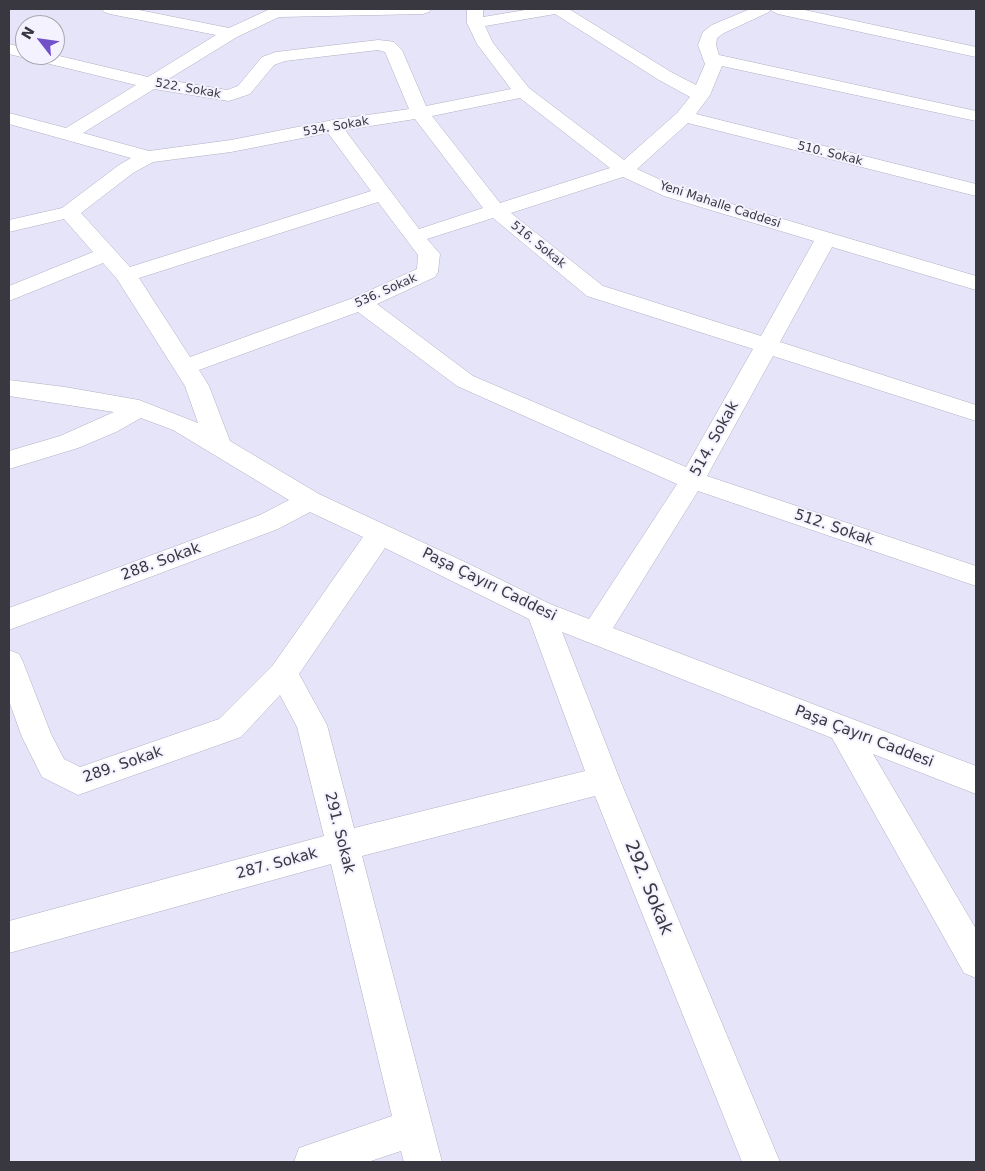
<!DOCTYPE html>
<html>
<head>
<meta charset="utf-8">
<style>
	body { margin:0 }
	#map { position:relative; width:985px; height:1171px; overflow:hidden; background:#e6e4f8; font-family:"DejaVu Sans",sans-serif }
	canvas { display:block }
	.frame { position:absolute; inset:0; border:10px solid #393840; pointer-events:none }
	.north { position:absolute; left:15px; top:15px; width:50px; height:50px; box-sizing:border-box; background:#f4f2fe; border:1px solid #a9a8b2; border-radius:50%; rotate:300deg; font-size:14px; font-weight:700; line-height:20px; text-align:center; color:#393840 }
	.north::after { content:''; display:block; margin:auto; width:18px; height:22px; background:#7151ca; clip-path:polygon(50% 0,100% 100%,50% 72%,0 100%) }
</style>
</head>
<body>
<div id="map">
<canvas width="985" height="1171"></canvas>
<div class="frame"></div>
<div class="north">N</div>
</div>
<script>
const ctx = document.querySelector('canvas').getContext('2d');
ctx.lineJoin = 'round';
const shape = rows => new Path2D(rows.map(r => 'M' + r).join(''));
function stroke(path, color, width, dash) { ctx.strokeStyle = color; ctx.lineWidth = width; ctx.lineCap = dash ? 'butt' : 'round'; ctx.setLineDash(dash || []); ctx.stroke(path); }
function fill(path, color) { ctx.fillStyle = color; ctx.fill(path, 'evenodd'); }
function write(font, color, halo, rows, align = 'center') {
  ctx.font = font + ' "DejaVu Sans",sans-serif'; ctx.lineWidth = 4; ctx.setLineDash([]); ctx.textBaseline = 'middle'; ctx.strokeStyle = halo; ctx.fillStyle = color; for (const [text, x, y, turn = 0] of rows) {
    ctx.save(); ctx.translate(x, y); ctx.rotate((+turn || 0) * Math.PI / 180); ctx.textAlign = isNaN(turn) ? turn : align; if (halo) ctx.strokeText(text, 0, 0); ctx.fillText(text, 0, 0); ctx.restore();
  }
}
const minor = shape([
	[102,9,134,9,229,28,270,9,431,9,429,12,423,14,279,17,237,37,167,80,227,90,238,86,262,57,276,52,378,40,388,41,394,42,402,50,426,106,511,89,477,44,467,23,467,9,483,9,483,17,531,9,569,9,671,72,696,85,705,64,698,45,703,32,712,25,750,9,800,9,976,47,976,57,778,14,770,10,769,12,724,33,717,38,716,45,719,55,976,111,976,121,722,66,710,95,696,114,976,184,976,196,688,123,637,169,678,188,976,276,976,290,832,247,780,342,976,405,976,421,773,356,707,476,976,566,976,586,698,491,613,628,976,766,976,794,873,754,976,929,976,978,964,973,832,738,562,632,620,780,780,1162,742,1162,595,796,362,856,442,1162,404,1162,401,1151,368,1162,294,1162,299,1148,392,1116,331,864,9,953,9,921,324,836,297,727,280,695,241,737,78,795,42,777,22,737,9,701,9,650,19,654,23,662,51,734,64,759,80,767,219,719,273,665,363,537,310,512,278,529,9,630,9,608,260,515,289,500,173,430,141,418,116,432,78,448,9,469,9,451,60,436,114,412,9,396,9,380,65,387,139,400,198,423,185,386,117,279,103,263,9,301,9,286,93,252,64,219,9,232,9,220,62,208,119,165,131,158,9,124,9,113,66,128,136,85,9,54,9,44,25,48,25,55,55,55,148,77,216,35,110,14,104,12,102,9],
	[555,14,659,80,690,97,677,113,624,160,529,88,493,43,485,26,555,14],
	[378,50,385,52,409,109,333,120,231,140,149,151,83,133,154,89,229,101,250,94,274,65,285,61,378,50],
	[520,98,610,168,500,203,432,116,520,98],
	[415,119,483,208,419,229,345,130,415,119],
	[328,133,371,191,130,267,81,213,133,173,153,162,231,152,328,133],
	[623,177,664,196,814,241,761,336,603,286,511,213,623,177],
	[378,202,418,255,417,269,353,298,190,357,139,278,378,202],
	[493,218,587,296,753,349,686,467,473,376,377,304,435,277,438,272,440,254,427,239,493,218],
	[358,312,457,386,677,484,589,619,550,604,467,563,319,494,230,441,209,386,199,370,358,312],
	[385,548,529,619,585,771,354,828,327,725,299,674,385,548]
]);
stroke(minor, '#b1afc2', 1);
fill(minor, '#fff');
write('12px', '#393840', '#f4f2fe', [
	["522. Sokak",188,89,10],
	["534. Sokak",336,127,-10],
	["510. Sokak",830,154,14],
	["Yeni Mahalle Caddesi",720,205,18],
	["516. Sokak",538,245,39],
	["536. Sokak",386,291,-24]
]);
write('15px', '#393840', '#f4f2fe', [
	["514. Sokak",715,439,-61],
	["512. Sokak",834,528,19],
	["288. Sokak",161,562,-20],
	["Paşa Çayırı Caddesi",489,585,26],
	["Paşa Çayırı Caddesi",864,737,21],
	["289. Sokak",123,765,-19],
	["291. Sokak",339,833,76],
	["287. Sokak",277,864,-15]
]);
write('18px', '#393840', '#f4f2fe', [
	["292. Sokak",648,888,68]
]);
</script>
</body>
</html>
